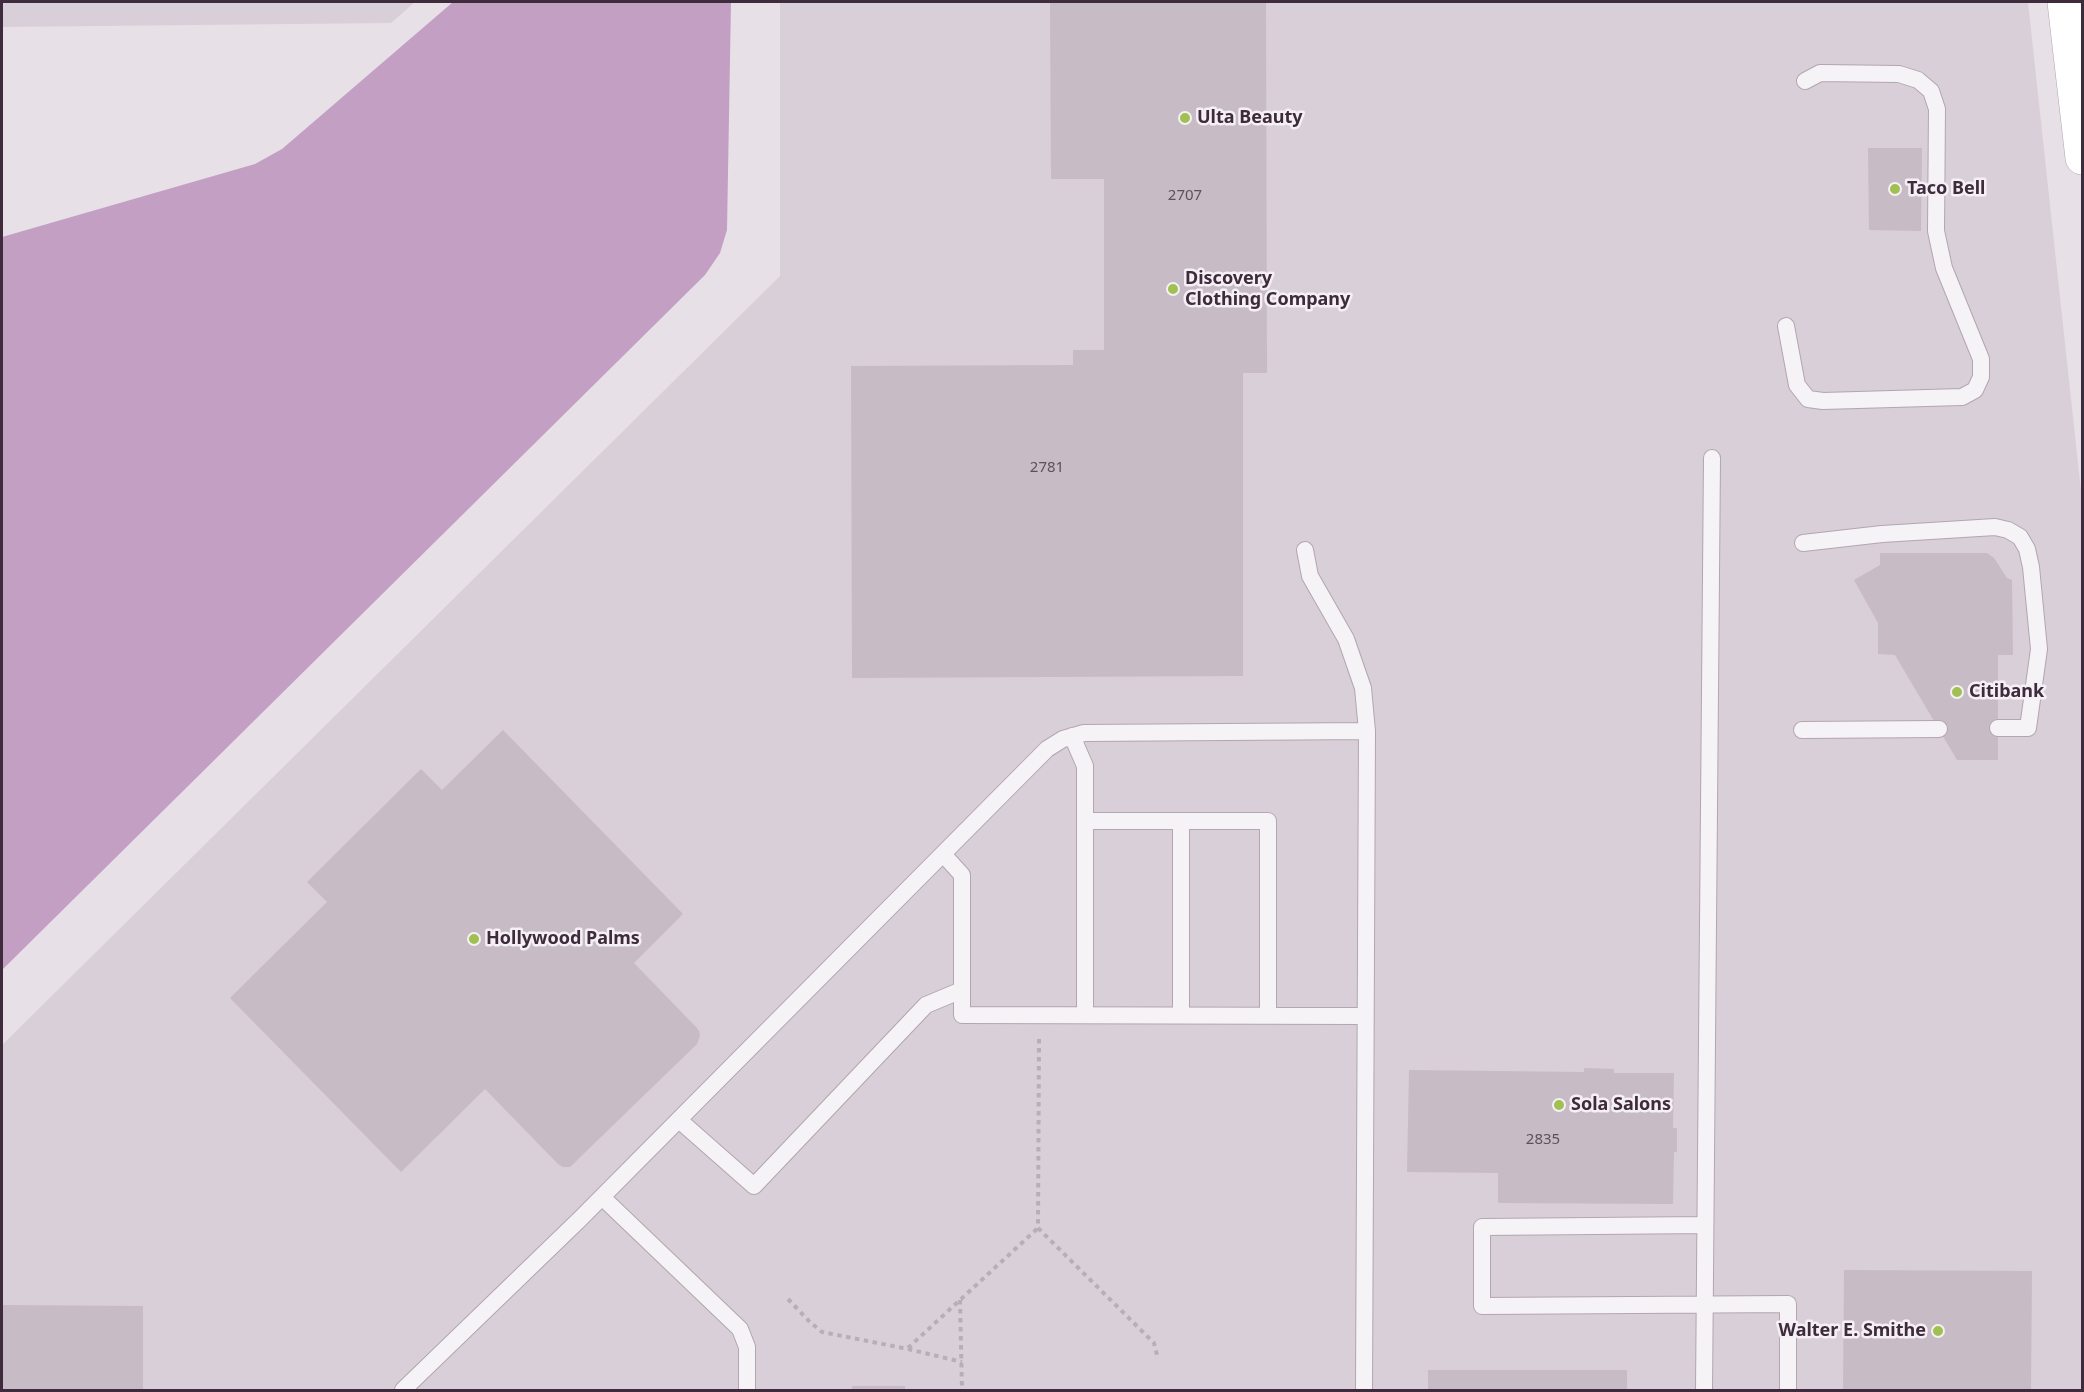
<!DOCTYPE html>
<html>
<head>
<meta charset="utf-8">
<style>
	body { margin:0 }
	#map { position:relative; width:2084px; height:1392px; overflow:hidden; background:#e8e0e7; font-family:"Noto Sans",sans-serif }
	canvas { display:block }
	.frame { position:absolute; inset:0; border:3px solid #3e2b3c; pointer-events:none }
</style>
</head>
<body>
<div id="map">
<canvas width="2084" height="1392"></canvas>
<div class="frame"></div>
</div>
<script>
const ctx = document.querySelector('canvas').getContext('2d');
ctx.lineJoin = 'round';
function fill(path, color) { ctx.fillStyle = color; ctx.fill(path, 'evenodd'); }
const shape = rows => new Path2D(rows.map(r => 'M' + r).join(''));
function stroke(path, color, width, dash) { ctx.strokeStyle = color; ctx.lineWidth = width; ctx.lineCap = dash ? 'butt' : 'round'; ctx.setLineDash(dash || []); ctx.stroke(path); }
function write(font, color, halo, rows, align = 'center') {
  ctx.font = font + ' "Noto Sans",sans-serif'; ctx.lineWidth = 5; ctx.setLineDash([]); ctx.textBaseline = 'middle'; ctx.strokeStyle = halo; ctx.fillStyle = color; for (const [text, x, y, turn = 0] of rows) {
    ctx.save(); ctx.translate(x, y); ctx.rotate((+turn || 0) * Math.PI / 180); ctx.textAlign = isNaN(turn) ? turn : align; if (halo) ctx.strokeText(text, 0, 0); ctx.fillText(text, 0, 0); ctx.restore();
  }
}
fill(shape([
	[2,2,415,2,391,23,2,27],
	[780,2,2028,2,2082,500,2082,1390,2,1390,2,1045,780,276]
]), '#d9cfd8');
fill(shape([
	[453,2,731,2,727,230,720,253,705,275,2,970,2,237,255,164,282,149]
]), '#c39fc4');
fill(shape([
	[1050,2,1266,2,1267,373,1243,373,1243,676,852,678,851,366,1073,365,1073,350,1104,350,1104,179,1051,179],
	[1868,148,1922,148,1921,231,1869,230],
	[1880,553,1987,553,1994,558,2007,578,2012,580,2013,655,1998,655,1998,760,1957,760,1895,655,1878,654,1878,623,1854,580,1880,565],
	[503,730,683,914,634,963,696,1027,699,1031,700,1036,697,1044,570,1167,563,1167,558,1164,485,1089,401,1172,230,998,327,902,307,882,421,769,442,790],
	[1584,1068,1614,1069,1614,1073,1674,1073,1673,1128,1677,1128,1677,1152,1674,1152,1673,1204,1498,1203,1498,1173,1407,1172,1409,1070,1584,1072],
	[1844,1270,2032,1271,2031,1390,1843,1390],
	[2,1305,143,1306,143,1390,2,1390],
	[1428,1370,1627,1370,1627,1390,1428,1390],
	[852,1386,905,1386,905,1390,852,1390]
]), '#c7bbc6');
const service = shape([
	[1786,326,1797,385,1808,399,1823,401,1962,397,1975,390,1981,377,1981,359,1944,268,1936,231,1937,109,1931,91,1918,80,1899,74,1820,73,1805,81],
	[1803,543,1882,534,1995,527,2008,530,2020,537,2027,549,2031,567,2039,649,2028,728,1998,728],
	[1305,550,1310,576,1346,639,1363,688,1367,731,1364,1390],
	[1802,730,1939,729],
	[1072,736,1085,766,1085,1015],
	[1085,821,1268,821,1268,1015],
	[1181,821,1181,1015],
	[943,854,962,875,962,1015,1365,1016],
	[679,1120,754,1186,926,1005,962,990],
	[602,1197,740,1329,747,1347,747,1390],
	[1705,1225,1482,1227,1482,1306,1788,1304,1788,1390],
	[403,1390,580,1219,1047,749,1063,739,1084,733,1367,731],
	[1704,1390,1712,458]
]);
const primary = shape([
	[2064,2,2082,158]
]);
stroke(service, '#b2a6b0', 18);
stroke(primary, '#b2a1b1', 34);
stroke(shape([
	[1039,1039,1038,1228,1154,1343,1157,1355],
	[788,1299,810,1322,822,1332,908,1349,962,1362],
	[960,1300,962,1390],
	[908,1348,1038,1228]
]), '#b7afb7', 4, [4.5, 4.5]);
stroke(service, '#f6f3f6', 16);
stroke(primary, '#fff', 33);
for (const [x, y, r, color] of [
	[1185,118,6,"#a0c052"],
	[1895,189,6,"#a0c052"],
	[1173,289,6,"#a0c052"],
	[1957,692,6,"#a0c052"],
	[474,939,6,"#a0c052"],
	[1559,1105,6,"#a0c052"],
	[1938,1331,6,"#a0c052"]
]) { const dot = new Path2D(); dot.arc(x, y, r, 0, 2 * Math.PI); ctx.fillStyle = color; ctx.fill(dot); stroke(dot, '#f5f0f5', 2); }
write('15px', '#604f5e', null, [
	["2707",1185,196],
	["2781",1047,468],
	["2835",1543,1140]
]);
write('bold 18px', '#3e2b3c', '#f5f0f5', [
	["Ulta Beauty",1197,118],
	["Taco Bell",1907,189],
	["Discovery",1185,279],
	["Clothing Company",1185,300],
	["Citibank",1969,692],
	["Hollywood Palms",486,939],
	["Sola Salons",1571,1105],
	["Walter E. Smithe",1926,1331,"right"]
], 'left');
</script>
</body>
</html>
